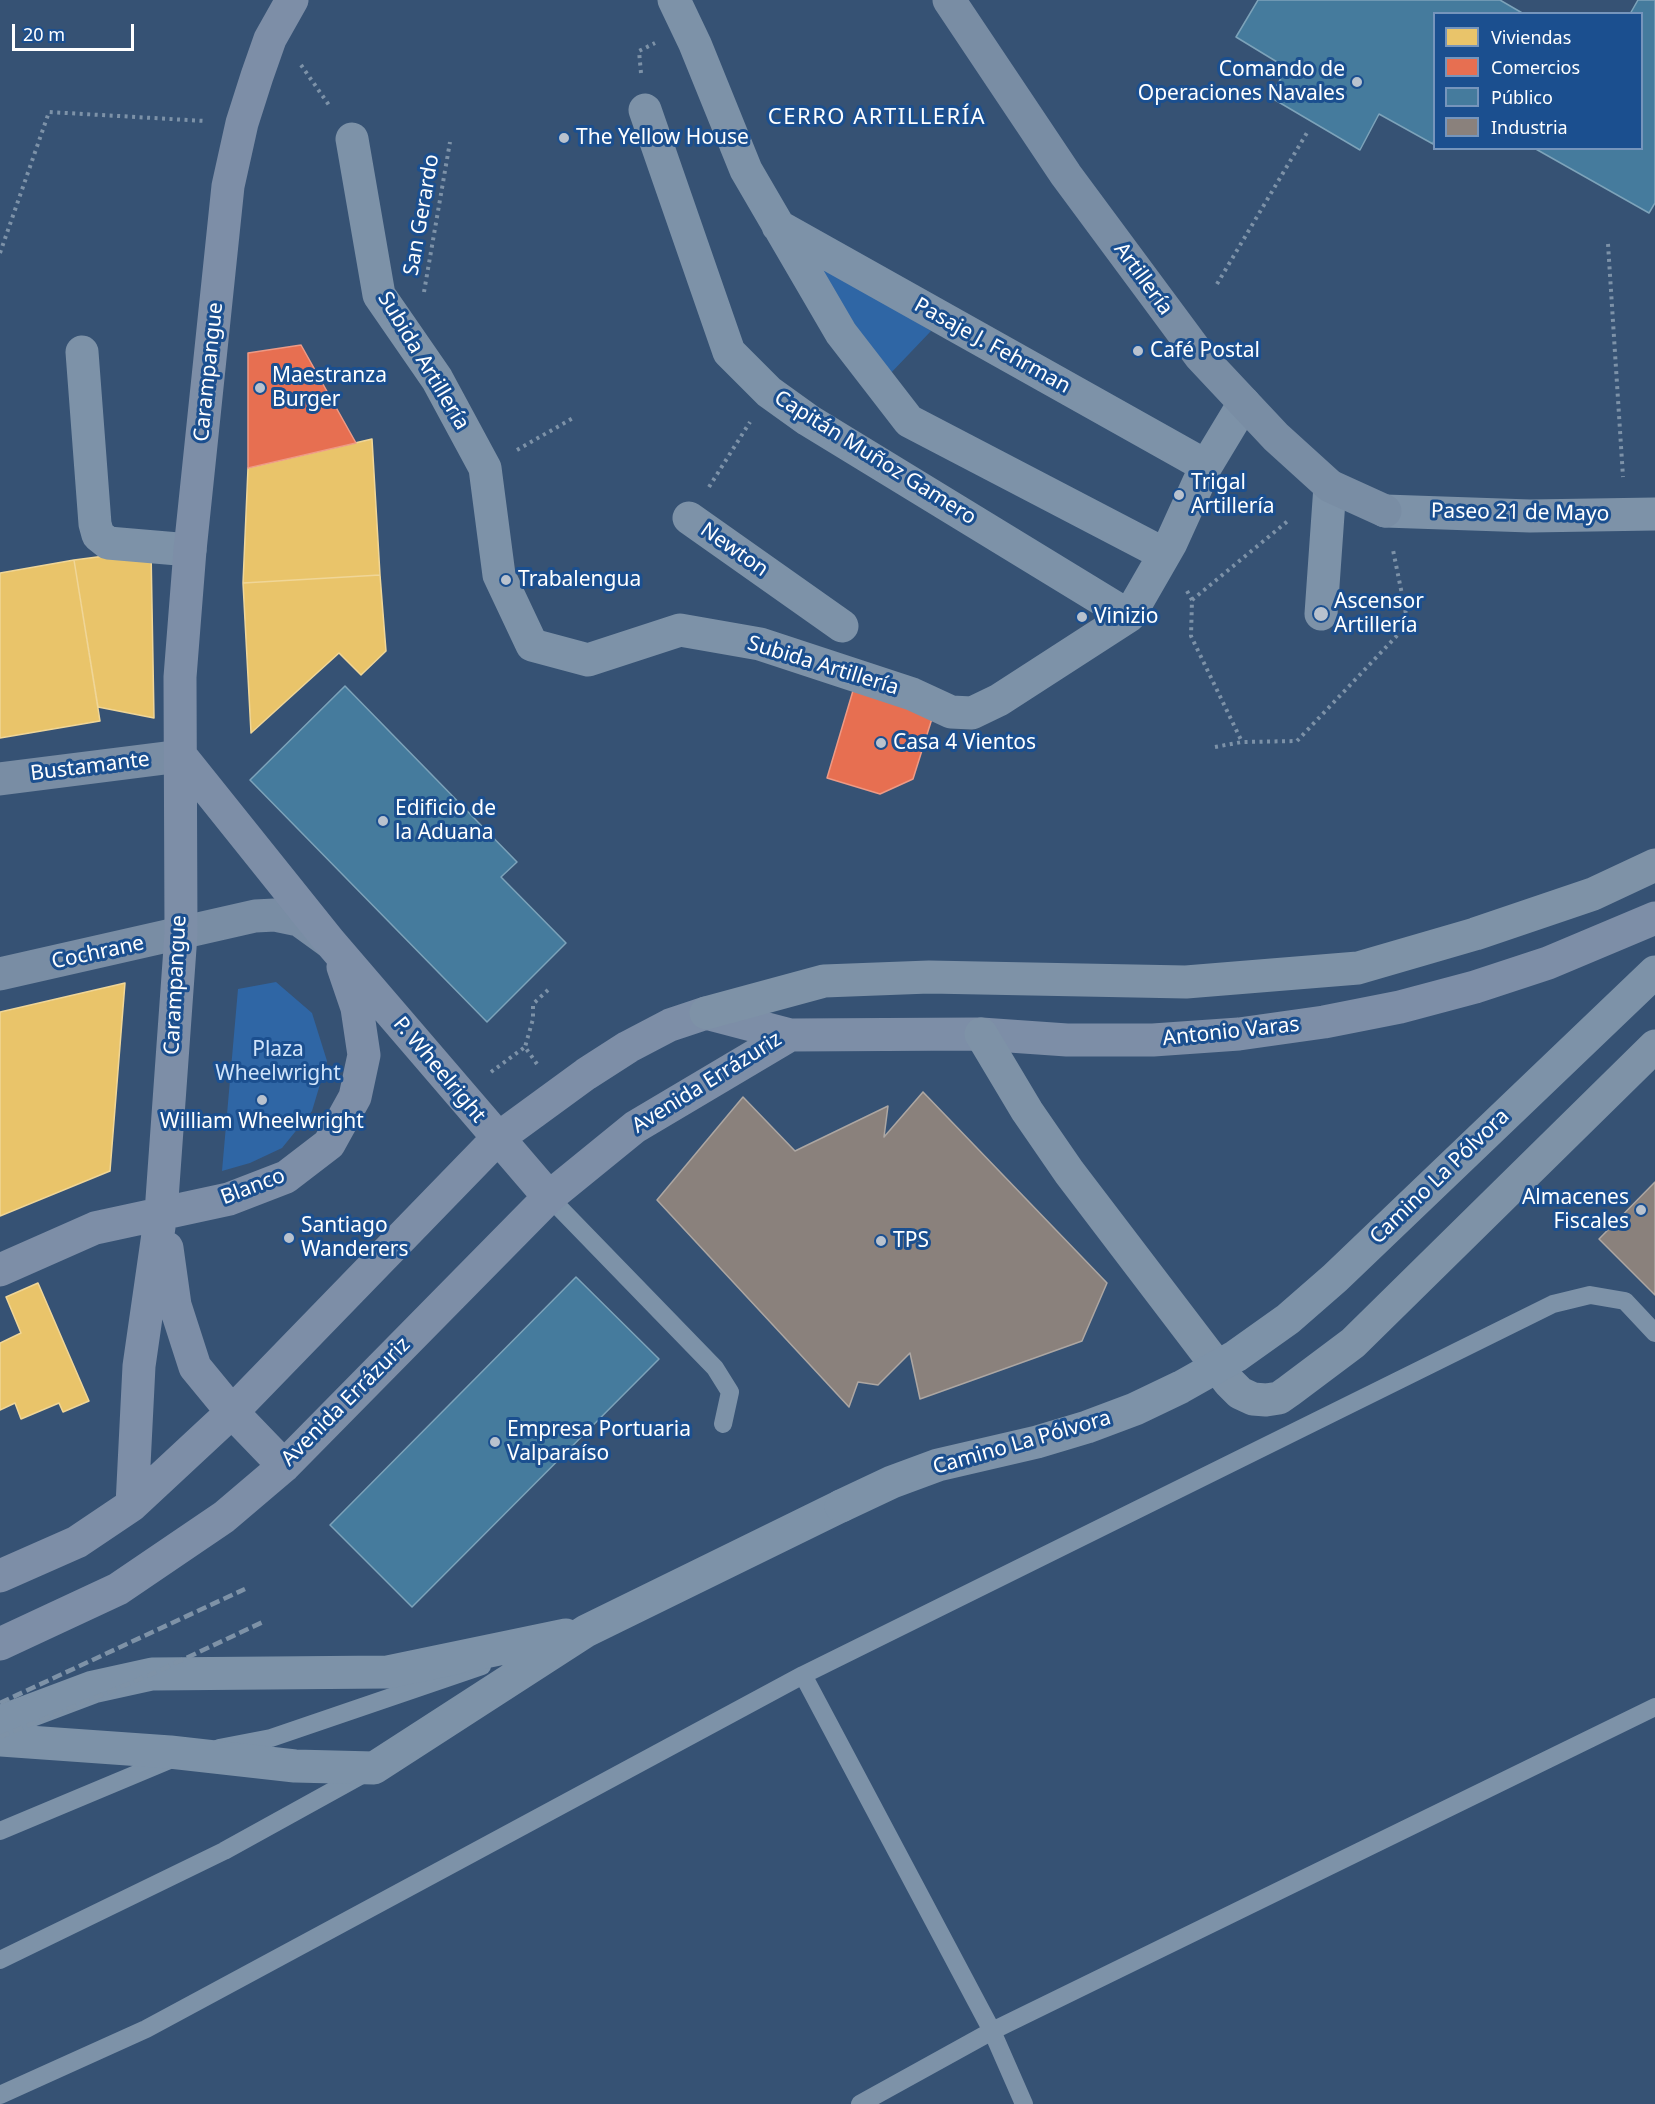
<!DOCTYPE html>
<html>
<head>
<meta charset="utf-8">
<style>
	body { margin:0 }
	#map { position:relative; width:1655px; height:2104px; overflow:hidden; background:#365274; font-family:"Noto Sans",sans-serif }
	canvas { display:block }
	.legend { position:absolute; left:1433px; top:12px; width:210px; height:138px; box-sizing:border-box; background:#1b4f8f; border:2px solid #7695bc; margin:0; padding:8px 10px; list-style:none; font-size:18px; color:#fff }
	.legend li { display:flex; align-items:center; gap:12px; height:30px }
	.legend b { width:30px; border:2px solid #7695bc }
	.scale { position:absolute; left:12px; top:24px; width:122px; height:27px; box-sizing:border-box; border:3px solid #fff; border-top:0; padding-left:8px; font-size:18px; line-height:21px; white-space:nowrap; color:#fff; -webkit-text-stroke:4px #1b4f8f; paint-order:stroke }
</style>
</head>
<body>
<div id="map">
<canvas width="1655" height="2104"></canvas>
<ul class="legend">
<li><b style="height:16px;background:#e9c46a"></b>Viviendas</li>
<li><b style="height:16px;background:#e76f51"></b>Comercios</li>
<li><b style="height:16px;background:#457b9d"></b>Público</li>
<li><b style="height:16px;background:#8a817c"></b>Industria</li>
</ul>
<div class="scale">20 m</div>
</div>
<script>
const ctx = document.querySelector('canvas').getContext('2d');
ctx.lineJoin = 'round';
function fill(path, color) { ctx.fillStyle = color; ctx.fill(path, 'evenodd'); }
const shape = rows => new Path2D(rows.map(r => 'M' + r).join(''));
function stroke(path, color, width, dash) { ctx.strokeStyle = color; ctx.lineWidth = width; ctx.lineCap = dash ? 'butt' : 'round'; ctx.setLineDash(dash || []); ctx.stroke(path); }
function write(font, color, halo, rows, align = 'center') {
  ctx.font = font + ' "Noto Sans",sans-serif'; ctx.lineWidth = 6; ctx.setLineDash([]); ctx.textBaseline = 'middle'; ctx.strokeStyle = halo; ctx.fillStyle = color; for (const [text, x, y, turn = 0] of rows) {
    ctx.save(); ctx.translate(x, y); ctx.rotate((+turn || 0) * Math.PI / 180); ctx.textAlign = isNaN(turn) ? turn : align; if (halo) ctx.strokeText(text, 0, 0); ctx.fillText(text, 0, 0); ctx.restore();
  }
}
fill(shape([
	[809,254,931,331,888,376],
	[276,982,312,1013,327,1061,312,1111,282,1148,250,1163,222,1171,238,989]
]), '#2f66a5');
const homes = shape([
	[372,439,380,575,243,583,248,468,372,439],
	[151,550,154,718,98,707,74,560,151,550],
	[74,560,100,721,0,738,0,573,74,560],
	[380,575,386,651,361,675,339,653,251,733,243,583,380,575],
	[125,983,110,1171,0,1216,0,1012,125,983],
	[38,1283,89,1401,63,1412,59,1403,21,1419,15,1403,0,1410,0,1343,21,1333,6,1297,38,1283]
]);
fill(homes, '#e9c46a');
stroke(homes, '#f0d697', 1.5);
const shops = shape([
	[301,345,356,443,248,468,248,353,301,345],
	[855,684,935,709,913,779,880,794,827,778,855,684]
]);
fill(shops, '#e76f51');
stroke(shops, '#ee9a85', 1.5);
const public = shape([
	[1258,0,1500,0,1524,14,1434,14,1434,140,1433,144,1379,114,1360,150,1270,97,1287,68,1236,37,1258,0],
	[1638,0,1655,0,1655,203,1649,213,1534,148,1642,148,1642,14,1630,14,1638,0],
	[345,686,517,862,501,877,566,943,487,1022,250,780,345,686],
	[576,1277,659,1359,412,1607,330,1525,576,1277]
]);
fill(public, '#457b9d');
stroke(public, '#7da3ba', 1.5);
const industry = shape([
	[923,1092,1107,1283,1082,1341,920,1399,910,1353,878,1385,858,1382,849,1407,657,1200,743,1097,795,1151,888,1106,884,1137,923,1092],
	[1655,1182,1655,1295,1599,1239,1655,1182]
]);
fill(industry, '#8a817c');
stroke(industry, '#ada7a3', 1.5);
stroke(shape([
	[301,65,331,108],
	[641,73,639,51,655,43],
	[1608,244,1623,477],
	[0,253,49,112,205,121],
	[1217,284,1308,131],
	[424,292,450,142],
	[517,450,573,418],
	[709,487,750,422],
	[1187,591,1192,600,1191,636,1242,742],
	[1192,600,1289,520],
	[1215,747,1242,742,1297,741,1408,624,1393,550],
	[537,1064,525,1047,533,1019,533,1004,548,990],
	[491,1072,525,1047]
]), '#7d92a8', 4, [3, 4.5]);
stroke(shape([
	[549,1197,715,1368,730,1392,723,1424],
	[803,1675,992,2031,1024,2104],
	[219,1748,271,1738,482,1666],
	[0,1831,172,1759],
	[0,1960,224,1851,367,1772],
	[0,2095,146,2029,803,1675,1553,1304,1590,1295,1625,1301,1655,1333],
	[860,2104,992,2031,1655,1707]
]), '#7d92a8', 18);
stroke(shape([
	[674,0,695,44,746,170,841,333,909,421,1164,554],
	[645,110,729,352,769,392,808,420,1129,616],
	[352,139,379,295,437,379,485,468,499,575,532,645,588,660,680,630,760,644,912,694,951,712,972,713,999,700,1129,616,1171,543,1206,466,1244,403],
	[778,226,1206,466],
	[82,352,95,524,98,535,108,543,190,550],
	[1385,511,1530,516,1655,514],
	[689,518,842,626],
	[1321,614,1330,486],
	[0,1722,93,1687,152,1674,388,1672,566,1635],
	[0,1740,170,1752,295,1766,374,1768,586,1631,841,1506]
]), '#7d92a8', 33);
stroke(shape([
	[949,0,1066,175,1200,356,1276,437,1330,486,1385,511],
	[0,779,181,756],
	[0,974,255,916,275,915,299,920,328,941]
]), '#798da4', 33);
stroke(shape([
	[181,756,330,942,549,1197],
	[167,1248,175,1305,195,1367,232,1412,284,1466],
	[0,1270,95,1228,229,1199,286,1177,329,1144,355,1097,364,1055,357,1008,343,967],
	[132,1505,139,1366,161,1213,181,934,180,677,190,550,228,186,242,123,257,76,270,39,292,0],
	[0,1576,77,1542,132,1505,232,1412,497,1139,586,1074,628,1047,670,1025,706,1013,790,1035,981,1034,1067,1040,1153,1040,1239,1034,1324,1022,1400,1007,1475,987,1548,963,1655,918],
	[0,1644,118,1589,224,1517,284,1466,549,1197,635,1127,790,1035]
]), '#7d8ea7', 33);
stroke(shape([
	[706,1013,824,981,929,977,1186,982,1358,968,1475,934,1593,894,1655,865],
	[981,1034,1027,1111,1069,1172,1229,1382,1240,1393,1253,1399,1266,1400,1279,1398,1289,1391,1353,1343,1655,1046]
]), '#7e92a7', 33);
stroke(shape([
	[0,1703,245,1589],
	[0,1737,152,1674,265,1621]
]), '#7e92a7', 4.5, [10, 4.5]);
stroke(shape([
	[841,1506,892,1482,938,1465,1037,1442,1087,1427,1135,1409,1181,1387,1236,1356,1288,1319,1335,1278,1655,972]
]), '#7d92a8', 33);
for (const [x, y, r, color] of [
	[1357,82,6,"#b9c2ce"],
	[564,138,6,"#b9c2ce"],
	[1138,351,6,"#b9c2ce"],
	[260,388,6,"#b9c2ce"],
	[1179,495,6,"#b9c2ce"],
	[506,580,6,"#b9c2ce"],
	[1321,614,8,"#b9c2ce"],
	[1082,617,6,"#b9c2ce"],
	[881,743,6,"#b9c2ce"],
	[383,821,6,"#b9c2ce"],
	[262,1100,6,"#b9c2ce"],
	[1641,1210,6,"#b9c2ce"],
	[289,1238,6,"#b9c2ce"],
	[881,1241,6,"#b9c2ce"],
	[495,1442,6,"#b9c2ce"]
]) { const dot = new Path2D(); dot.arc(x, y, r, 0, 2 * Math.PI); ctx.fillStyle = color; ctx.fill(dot); stroke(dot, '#1b4f8f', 2); }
write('21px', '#fff', '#1b4f8f', [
	["Comando de",1345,70,"right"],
	["Operaciones Navales",1345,94,"right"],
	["The Yellow House",576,138],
	["Café Postal",1150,351],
	["Maestranza",272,376],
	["Burger",272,400],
	["Trigal",1191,483],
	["Artillería",1191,507],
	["Trabalengua",518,580],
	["Ascensor",1334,602],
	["Artillería",1334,626],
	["Vinizio",1094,617],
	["Casa 4 Vientos",893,743],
	["Edificio de",395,809],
	["la Aduana",395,833],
	["William Wheelwright",262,1122,"center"],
	["Almacenes",1629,1198,"right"],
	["Fiscales",1629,1222,"right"],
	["Santiago",301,1226],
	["Wanderers",301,1250],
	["TPS",893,1241],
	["Empresa Portuaria",507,1430],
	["Valparaíso",507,1454]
], 'left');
write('21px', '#fff', '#1b4f8f', [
	["San Gerardo",422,215,-80],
	["Artillería",1143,279,54],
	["Pasaje J. Fehrman",992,346,29],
	["Subida Artillería",423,361,59],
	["Carampangue",209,372,-84],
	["Capitán Muñoz Gamero",875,458,32],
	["Paseo 21 de Mayo",1520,513,1],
	["Newton",734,550,35],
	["Subida Artillería",823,666,17],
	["Bustamante",90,767,-7],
	["Cochrane",98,953,-12],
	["Carampangue",176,985,-87],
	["Antonio Varas",1231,1032,-6],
	["P. Wheelright",439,1070,50],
	["Avenida Errázuriz",707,1083,-32],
	["Camino La Pólvora",1440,1177,-44],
	["Blanco",253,1187,-21],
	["Avenida Errázuriz",346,1402,-45],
	["Camino La Pólvora",1022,1443,-16]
]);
write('21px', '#cfe3fa', '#1b4f8f', [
	["Plaza",278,1050],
	["Wheelwright",278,1074]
]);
ctx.letterSpacing = '1.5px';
write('22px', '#fff', '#1b4f8f', [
	["CERRO ARTILLERÍA",877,118]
]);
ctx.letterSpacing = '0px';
</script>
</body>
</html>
